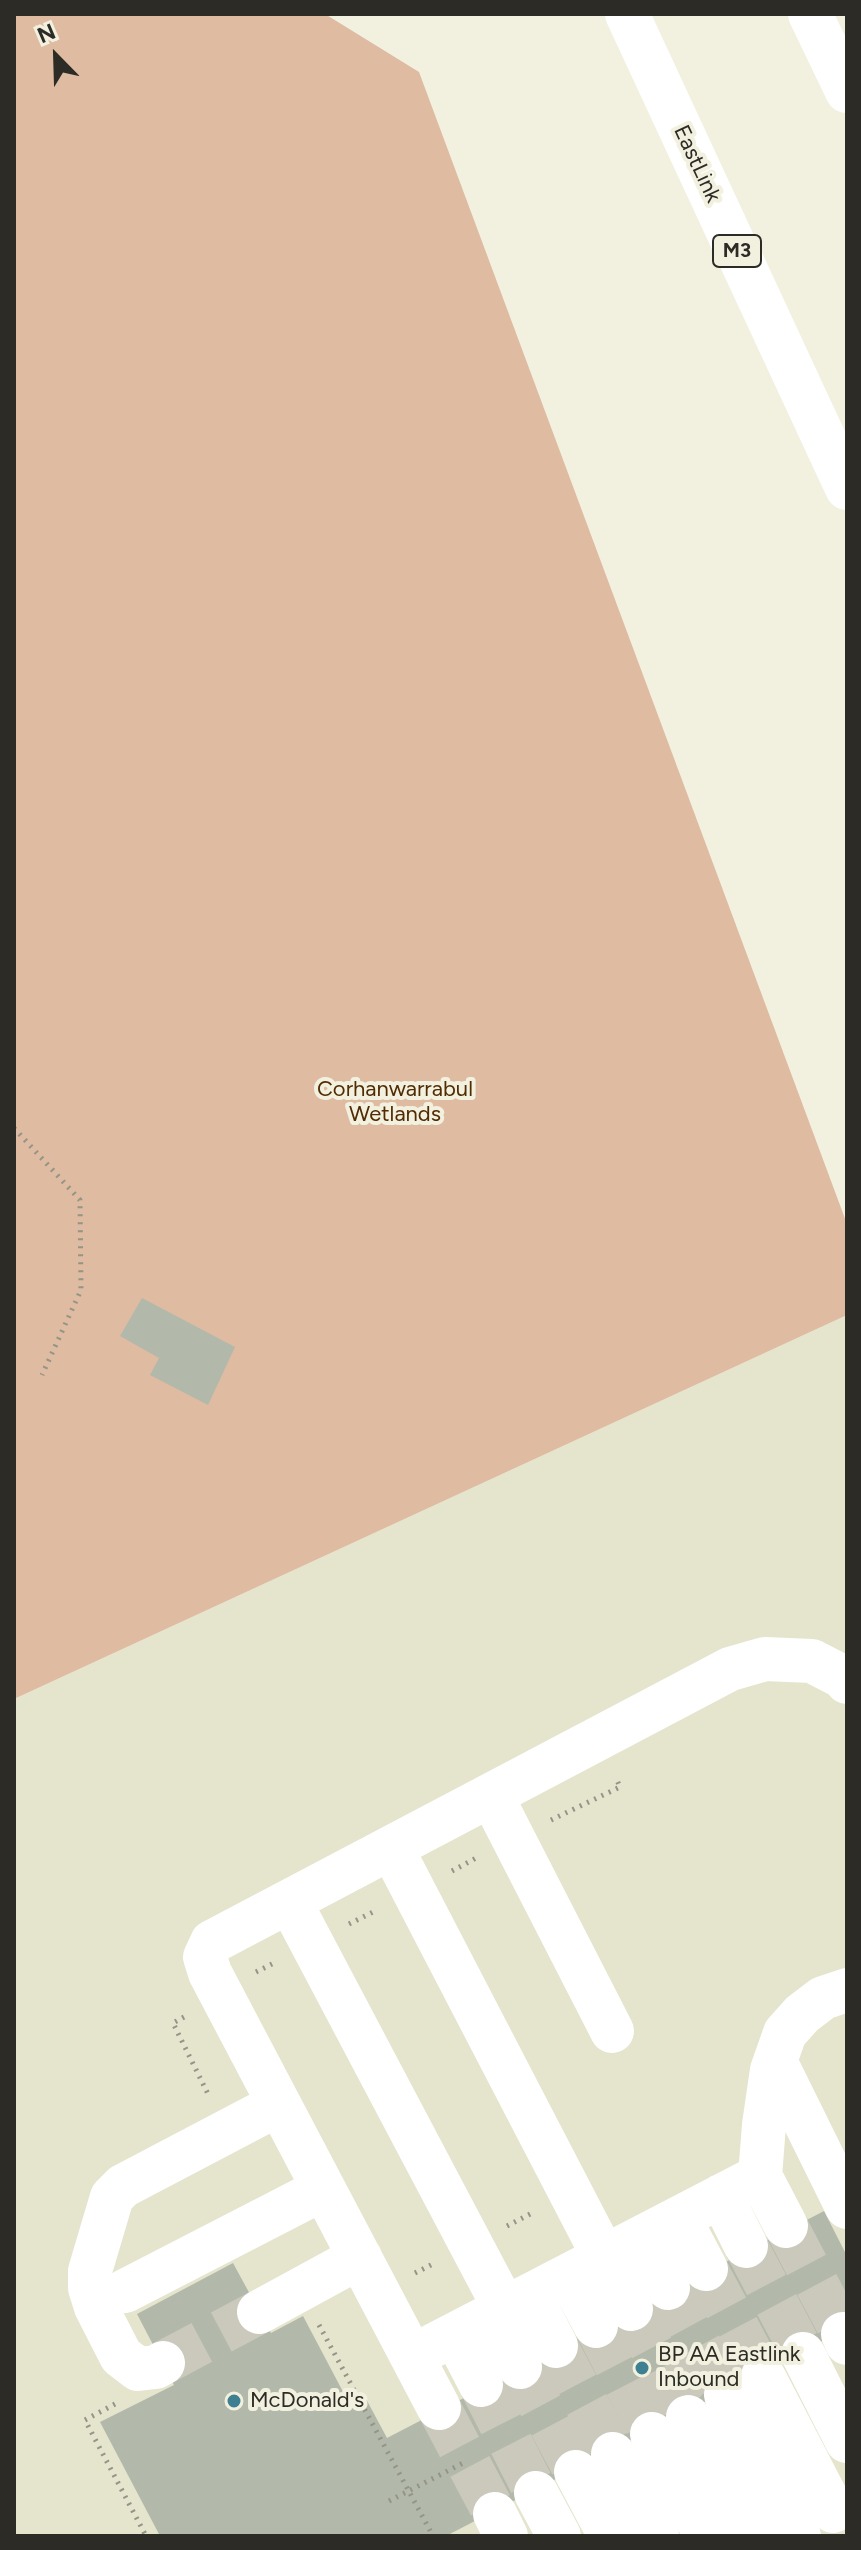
<!DOCTYPE html>
<html>
<head>
<meta charset="utf-8">
<style>
	body { margin:0 }
	#map { position:relative; width:861px; height:2550px; overflow:hidden; background:#f2f1e0; font-family:Figtree,sans-serif }
	canvas { display:block }
	.frame { position:absolute; inset:0; border:16px solid #2c2b25; pointer-events:none }
	.north { position:absolute; left:16px; top:16px; width:80px; height:80px; -webkit-text-stroke:6px #f2f1e0; paint-order:stroke; rotate:337deg; font-size:22px; font-weight:700; line-height:32px; text-align:center; color:#2c2b25 }
	.north::after { content:''; display:block; margin:auto; width:28px; height:36px; background:#2c2b25; clip-path:polygon(50% 0,100% 100%,50% 72%,0 100%) }
</style>
</head>
<body>
<div id="map">
<canvas width="861" height="2550"></canvas>
<div class="frame"></div>
<div class="north">N</div>
</div>
<script>
const ctx = document.querySelector('canvas').getContext('2d');
ctx.lineJoin = 'round';
function fill(path, color) { ctx.fillStyle = color; ctx.fill(path, 'evenodd'); }
const shape = rows => new Path2D(rows.map(r => 'M' + r).join(''));
function stroke(path, color, width, dash) { ctx.strokeStyle = color; ctx.lineWidth = width; ctx.lineCap = dash ? 'butt' : 'round'; ctx.setLineDash(dash || []); ctx.stroke(path); }
function write(font, color, halo, rows, align = 'center') {
  ctx.font = font + ' Figtree,sans-serif'; ctx.lineWidth = 8; ctx.setLineDash([]); ctx.textBaseline = 'middle'; ctx.strokeStyle = halo; ctx.fillStyle = color; for (const [text, x, y, turn = 0] of rows) {
    ctx.save(); ctx.translate(x, y); ctx.rotate((+turn || 0) * Math.PI / 180); ctx.textAlign = isNaN(turn) ? turn : align; if (halo) ctx.strokeText(text, 0, 0); ctx.fillText(text, 0, 0); ctx.restore();
  }
}
fill(shape([
	[847,1315,847,2536,14,2536,14,1699]
]), '#e5e4cd');
fill(shape([
	[14,14,325,14,419,72,847,1224,847,1315,14,1699]
]), '#debba1');
fill(shape([
	[142,1298,235,1347,208,1405,150,1375,159,1358,120,1336],
	[824,2211,847,2256,847,2328,446,2536,160,2536,100,2422,174,2385,137,2314,233,2263,271,2333,303,2316,350,2405,365,2397,387,2438]
]), '#b2b9aa');
stroke(shape([
	[786,2226,843,2334],
	[746,2246,803,2354],
	[706,2269,763,2376],
	[668,2288,726,2395],
	[631,2309,688,2417],
	[596,2326,652,2434],
	[556,2346,613,2454],
	[163,2363,259,2312],
	[520,2367,576,2472],
	[481,2385,536,2493],
	[439,2408,495,2514]
]), '#cac9bb', 44, [44, 22]);
stroke(shape([
	[14,1128,80,1200,81,1290,42,1375],
	[551,1820,620,1787,616,1778],
	[452,1871,478,1857],
	[349,1924,375,1911],
	[256,1972,276,1962],
	[184,2017,173,2023,209,2096],
	[507,2226,534,2212],
	[415,2273,435,2263],
	[319,2325,433,2536],
	[115,2404,85,2420,146,2536],
	[389,2501,467,2461]
]), '#959488', 5, [2, 6]);
stroke(shape([
	[491,1795,612,2031],
	[392,1849,631,2309],
	[290,1902,505,2309],
	[775,2061,847,2207],
	[760,2176,786,2226],
	[721,2196,746,2246],
	[679,2218,706,2269],
	[642,2238,668,2288],
	[569,2276,596,2326],
	[125,2291,323,2189],
	[530,2296,556,2346],
	[259,2312,360,2257],
	[493,2316,520,2367],
	[843,2334,847,2343],
	[455,2335,481,2385],
	[803,2354,847,2441],
	[413,2356,760,2176,764,2125,772,2070,785,2033,802,2014,823,1998,847,1990],
	[163,2363,156,2367,138,2369,121,2356,96,2307,90,2288,90,2271,112,2197,123,2186,279,2104],
	[763,2376,833,2511],
	[726,2395,799,2536],
	[439,2408,210,1973,205,1957,212,1942,730,1669,765,1659,812,1661,843,1677,847,1682],
	[688,2417,753,2536],
	[652,2434,706,2536],
	[613,2454,657,2536],
	[576,2472,610,2536],
	[536,2493,559,2536],
	[495,2514,506,2536]
]), '#fff', 44);
stroke(shape([
	[627,14,847,488],
	[810,14,847,91]
]), '#fff', 44);
for (const [x, y, r, color] of [
	[642,2368,8,"#3e8092"],
	[234,2401,8,"#3e8092"]
]) { const dot = new Path2D(); dot.arc(x, y, r, 0, 2 * Math.PI); ctx.fillStyle = color; ctx.fill(dot); stroke(dot, '#f2f1e0', 3); }
for (const [x, y, w] of [
	[737,251,48]
]) { const box = new Path2D(); box.roundRect(x - w / 2, y - 16, w, 32, 6); ctx.fillStyle = '#f2f1e0'; ctx.fill(box); stroke(box, '#2c2b25', 2); }
write('bold 20px', '#2c2b25', null, [
	["M3",737,251]
]);
write('22px', '#2c2b25', '#f2f1e0', [
	["EastLink",697,164,65]
]);
write('22px', '#522b03', '#f2f1e0', [
	["Corhanwarrabul",395,1090],
	["Wetlands",395,1115]
]);
write('22px', '#2c2b25', '#f2f1e0', [
	["BP AA Eastlink",658,2355],
	["Inbound",658,2380],
	["McDonald's",250,2401]
], 'left');
</script>
</body>
</html>
